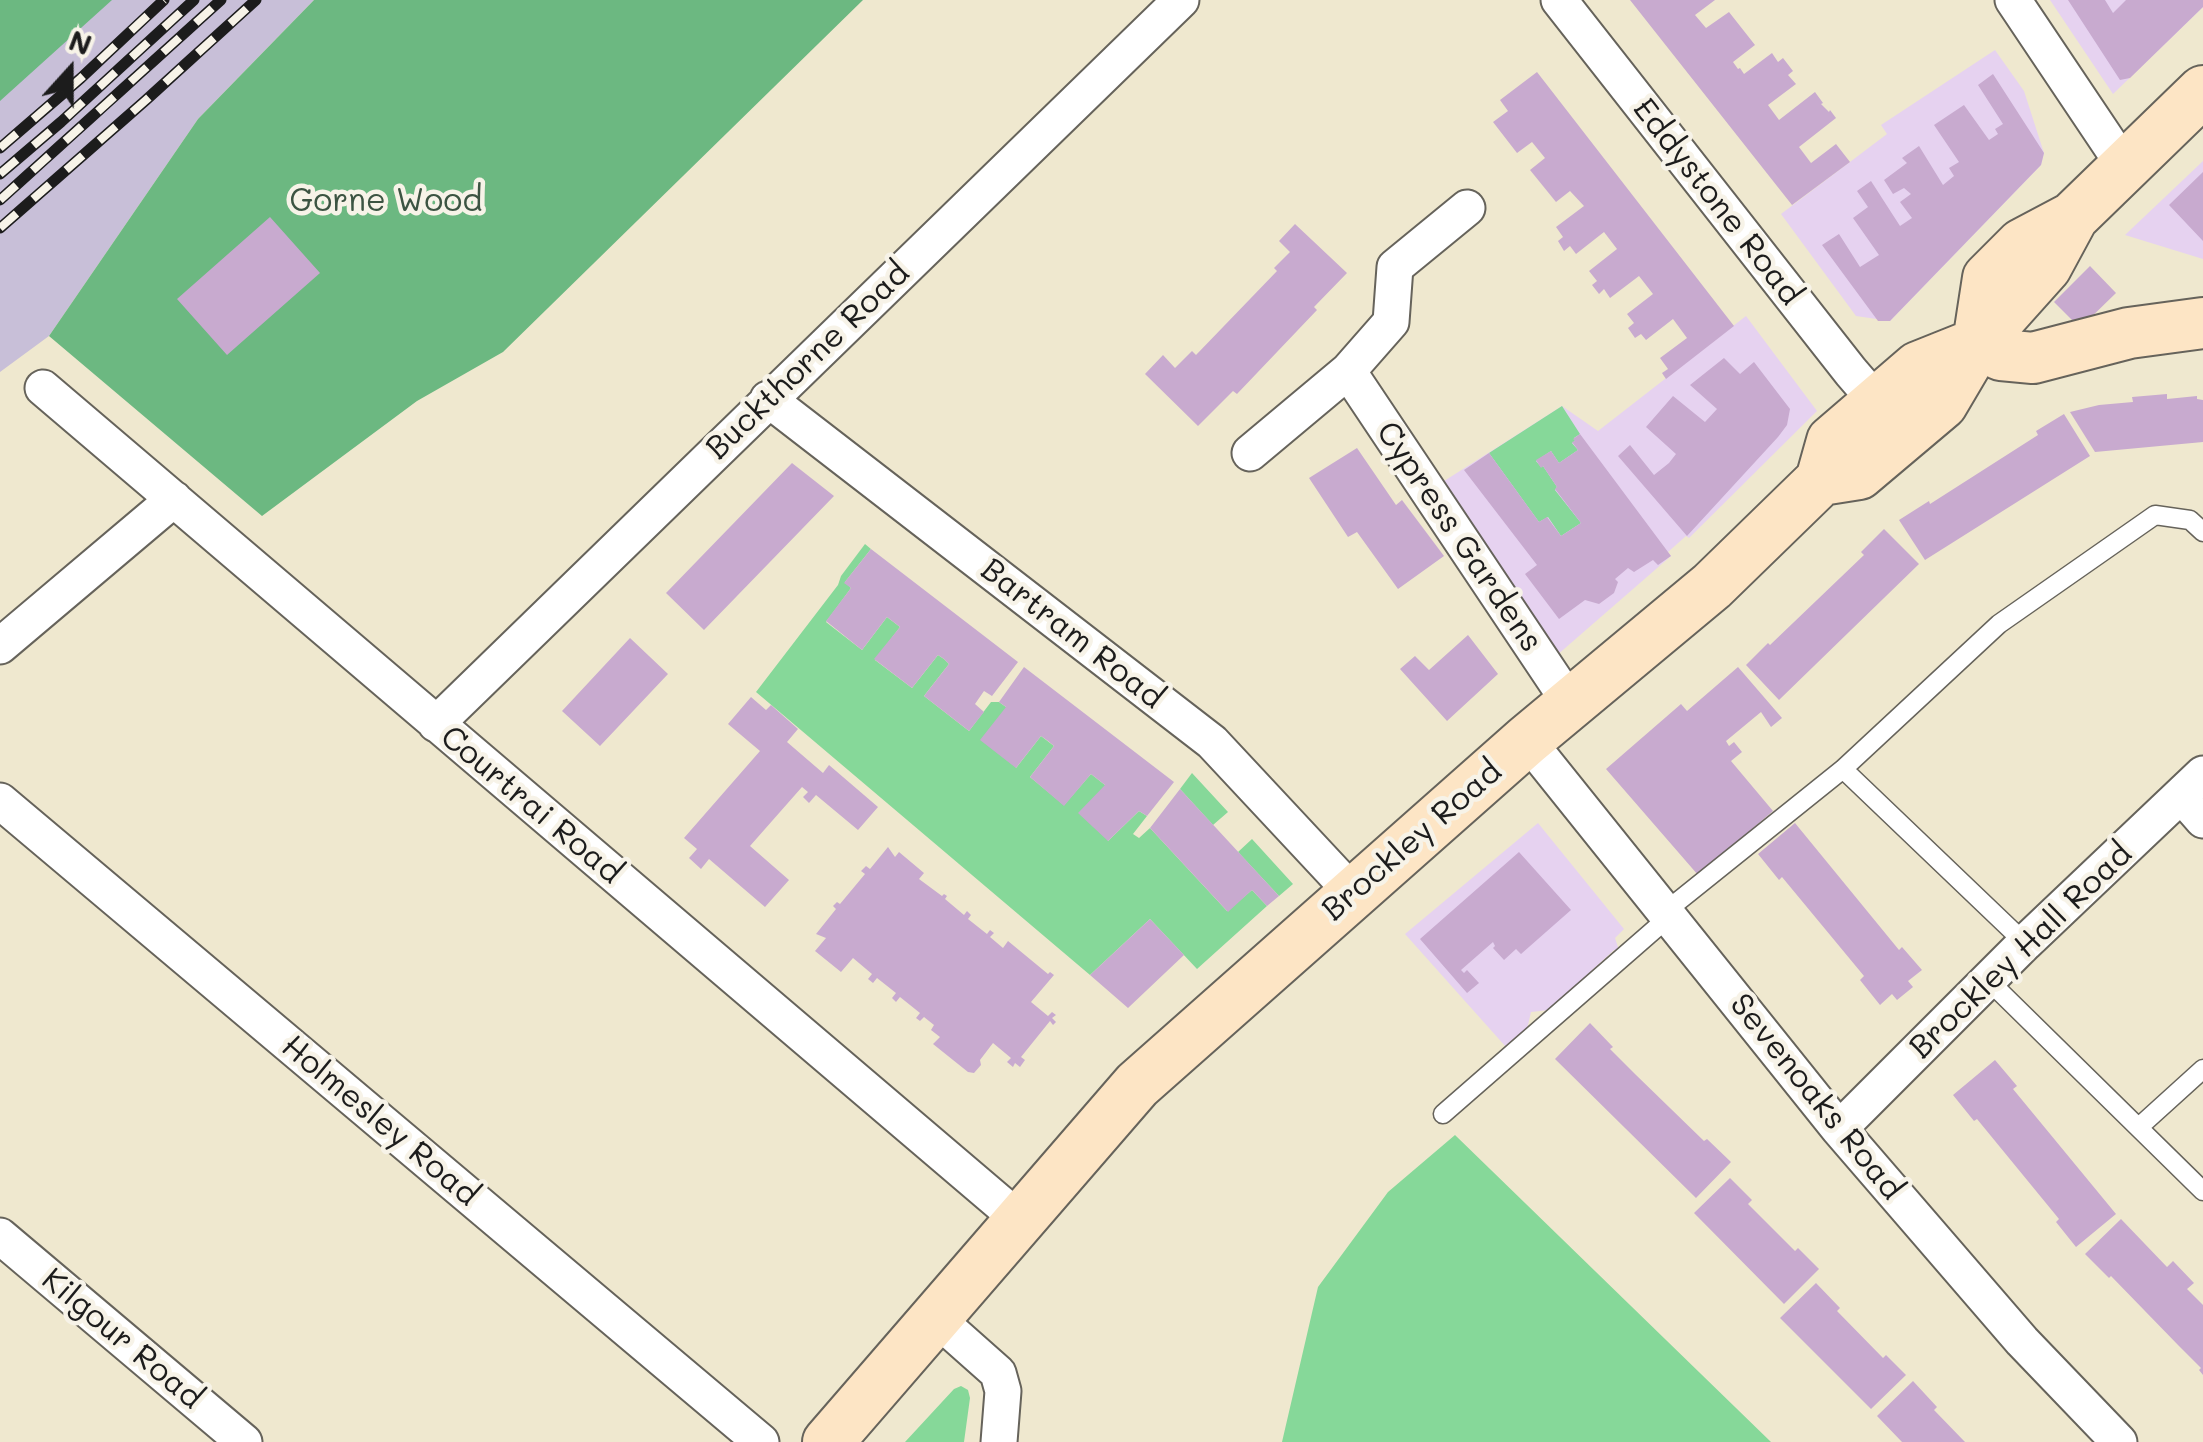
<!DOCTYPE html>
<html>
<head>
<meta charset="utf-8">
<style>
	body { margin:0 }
	#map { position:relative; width:2203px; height:1442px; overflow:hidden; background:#efe8cf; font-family:Mali,sans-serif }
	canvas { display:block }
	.north { position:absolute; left:20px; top:20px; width:100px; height:100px; -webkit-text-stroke:8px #f7f3e8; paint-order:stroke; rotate:21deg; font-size:28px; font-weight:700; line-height:40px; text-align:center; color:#1c1c1c }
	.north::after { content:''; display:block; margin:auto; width:35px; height:45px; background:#1c1c1c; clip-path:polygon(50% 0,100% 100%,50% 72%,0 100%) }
</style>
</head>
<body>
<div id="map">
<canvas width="2203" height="1442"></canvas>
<div class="north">N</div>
</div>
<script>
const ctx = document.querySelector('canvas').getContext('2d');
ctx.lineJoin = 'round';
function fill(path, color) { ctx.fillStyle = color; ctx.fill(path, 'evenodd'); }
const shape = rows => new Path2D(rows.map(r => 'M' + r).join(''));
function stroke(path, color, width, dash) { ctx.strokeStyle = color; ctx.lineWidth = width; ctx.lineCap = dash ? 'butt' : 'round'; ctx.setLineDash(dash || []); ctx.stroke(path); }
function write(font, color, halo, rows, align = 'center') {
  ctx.font = font + ' Mali,sans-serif'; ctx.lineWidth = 9; ctx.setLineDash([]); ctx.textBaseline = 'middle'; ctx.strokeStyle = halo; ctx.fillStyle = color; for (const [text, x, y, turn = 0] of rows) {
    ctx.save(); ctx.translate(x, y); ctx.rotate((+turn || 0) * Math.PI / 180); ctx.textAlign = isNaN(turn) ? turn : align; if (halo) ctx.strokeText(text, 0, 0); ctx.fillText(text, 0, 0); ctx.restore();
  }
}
fill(shape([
	[2050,0,2203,0,2203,7,2113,94],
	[1995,50,2024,91,2044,153,2041,165,1890,321,1856,316,1781,214,1887,134,1881,125],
	[2203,161,2203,259,2125,235],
	[1746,316,1817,411,1689,538,1686,536,1668,552,1671,556,1556,656,1441,483,1562,406,1598,431],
	[1538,823,1624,929,1615,938,1619,950,1614,950,1549,1010,1531,1012,1527,1029,1506,1047,1405,934]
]), '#e6d2f0');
fill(shape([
	[102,0,314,0,198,119,49,336,0,372,0,98]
]), '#c8bfd8');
fill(shape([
	[1562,406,1580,434,1574,438,1575,441,1572,443,1578,450,1559,463,1551,451,1536,461,1541,467,1543,466,1557,487,1555,490,1581,523,1561,536,1548,517,1539,522,1489,453],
	[865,544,871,549,845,582,851,588,826,622,862,650,887,617,900,627,875,660,912,688,938,655,944,659,949,664,924,696,969,731,991,702,999,702,1006,707,1016,768,1041,736,1054,746,1030,777,1064,805,1091,774,1105,785,1108,841,1139,811,1147,816,1133,834,1139,838,1150,828,1227,911,1252,890,1267,906,1197,969,1150,919,1090,975,756,692,838,585,841,576],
	[1192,773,1228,812,1213,825,1180,789],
	[1252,839,1293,884,1279,896,1238,852],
	[1455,1135,1771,1442,1282,1442,1318,1287,1388,1192],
	[961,1386,968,1390,970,1398,964,1442,905,1442,954,1389]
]), '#86d899');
fill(shape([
	[0,0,112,0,0,101],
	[314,0,863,0,503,352,417,401,262,516,49,336,198,119]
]), '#6cb881');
fill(shape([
	[1630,0,1715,0,1695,15,1706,28,1729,12,1755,45,1733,62,1738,69,1740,68,1744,74,1772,53,1778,62,1783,58,1793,71,1788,75,1796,84,1768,105,1779,120,1815,92,1823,103,1821,104,1829,112,1830,110,1836,118,1799,147,1811,163,1836,144,1850,162,1792,205],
	[2068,0,2105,0,2113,13,2126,0,2203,0,2203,7,2130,78,2120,80],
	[1537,72,1734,326,1666,379,1662,373,1668,369,1660,358,1687,338,1673,319,1646,340,1641,334,1635,338,1628,328,1634,323,1627,314,1653,294,1639,276,1610,298,1604,289,1599,294,1592,285,1597,281,1589,271,1617,249,1604,232,1576,254,1570,246,1564,251,1558,241,1563,237,1556,227,1584,206,1570,191,1556,202,1530,170,1545,158,1532,142,1517,153,1493,122,1508,111,1500,100],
	[1993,74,2044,153,2041,165,1890,321,1878,321,1822,245,1839,234,1860,267,1879,255,1853,218,1868,207,1857,191,1871,181,1900,226,1912,218,1900,202,1911,194,1904,188,1893,194,1884,180,1907,163,1902,158,1919,146,1943,185,1954,176,1949,168,1959,162,1934,125,1964,105,1989,140,1998,134,1995,129,2003,124,1978,85],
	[2203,172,2203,241,2169,205],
	[270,217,320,273,227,355,177,299],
	[1295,224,1347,273,1314,307,1317,310,1237,394,1233,391,1198,426,1145,374,1163,355,1175,368,1192,351,1196,355,1277,271,1274,268,1290,252,1279,241],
	[2090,266,2116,293,2080,328,2054,302],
	[1724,358,1740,374,1754,362,1790,409,1787,425,1778,437,1687,536,1618,456,1630,445,1654,475,1669,463,1676,454,1646,427,1673,396,1705,422,1717,409,1690,385],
	[2167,394,2167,399,2197,396,2197,399,2203,400,2203,442,2095,452,2070,412,2099,405,2133,402,2132,397],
	[2064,414,2090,456,1925,560,1899,520,1929,501,1930,504,2038,435,2036,431],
	[1580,434,1671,556,1658,565,1653,560,1634,572,1628,568,1615,579,1618,582,1614,593,1599,604,1585,600,1559,619,1525,574,1537,565,1464,470,1489,453,1539,522,1547,517,1561,536,1581,523,1555,489,1557,487,1543,466,1541,468,1536,460,1551,451,1559,463,1578,450,1572,442,1575,441,1573,439],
	[1357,448,1396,505,1402,500,1444,556,1398,589,1357,532,1348,537,1309,478],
	[792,463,834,496,704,630,666,593],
	[1884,529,1919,564,1779,700,1746,665,1768,643,1770,645,1864,555,1861,552],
	[871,549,1018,662,992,696,984,691,975,704,984,712,969,731,924,696,949,664,944,659,938,655,912,688,874,659,900,627,887,617,862,650,826,621,851,588,844,583],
	[1468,635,1498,674,1447,721,1400,669,1415,656,1429,670],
	[630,638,668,674,600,746,562,711],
	[1024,667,1174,782,1147,816,1139,811,1108,841,1078,813,1105,785,1091,774,1064,806,1030,777,1054,746,1048,741,1041,736,1016,768,980,740,1006,707,999,702],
	[1738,667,1782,718,1771,727,1761,712,1726,741,1729,746,1734,742,1742,752,1731,761,1773,811,1698,875,1606,769,1681,704,1687,711],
	[751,697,766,710,771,705,798,729,787,742,823,773,829,765,878,807,858,830,816,795,809,803,803,797,808,792,802,787,750,846,789,880,765,907,709,859,701,869,689,858,697,849,684,838,760,751,728,724],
	[1180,789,1279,896,1267,906,1252,890,1228,912,1150,828],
	[1795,823,1899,950,1902,947,1922,970,1908,981,1913,987,1897,1000,1892,994,1880,1005,1860,980,1864,976,1782,877,1779,880,1758,854],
	[888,847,895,857,899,852,924,873,919,879,942,896,944,894,947,896,945,899,964,915,967,911,971,915,968,919,987,934,990,930,994,933,990,937,1003,948,1008,941,1048,974,1050,972,1054,975,1031,1002,1048,1016,1052,1012,1056,1015,1052,1018,1056,1022,1053,1025,1050,1021,1021,1057,1025,1060,1020,1067,1015,1063,1013,1067,1007,1062,1011,1058,993,1043,980,1060,981,1065,974,1073,968,1072,933,1044,940,1037,931,1030,934,1025,924,1017,920,1021,916,1018,920,1013,900,997,896,1002,892,998,896,993,877,978,873,983,868,979,872,974,853,958,841,972,815,951,826,938,816,934,836,909,833,906,837,902,840,904,865,874,861,871,866,866,870,869],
	[1519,852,1571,910,1521,954,1516,949,1504,960,1493,948,1495,946,1493,942,1461,970,1464,973,1467,970,1479,983,1467,993,1420,939],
	[1150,919,1184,955,1128,1008,1090,975],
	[1590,1023,1613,1047,1610,1049,1635,1074,1704,1141,1707,1139,1731,1162,1696,1198,1555,1059],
	[1995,1060,2017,1086,2013,1089,2116,1214,2076,1247,2056,1222,2059,1219,1977,1119,1974,1121,1953,1095],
	[1730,1178,1752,1200,1748,1204,1795,1251,1798,1248,1819,1269,1784,1304,1694,1213],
	[2121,1219,2167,1267,2173,1261,2194,1283,2187,1289,2203,1305,2203,1375,2199,1370,2201,1368,2178,1345,2111,1276,2109,1278,2085,1254],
	[1816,1283,1840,1308,1837,1311,1883,1358,1886,1355,1906,1375,1871,1409,1780,1318],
	[1913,1381,1937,1407,1934,1410,1965,1442,1902,1442,1877,1416]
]), '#c8aacf');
const lane = shape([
	[1843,769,2025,943],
	[1666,911,1843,769,1999,624,2155,515,2190,520,2203,532],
	[1988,980,2203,1191],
	[1443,1114,1670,916],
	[2139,1127,2203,1069]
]);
const street = shape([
	[1559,0,1851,372,1877,402],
	[2013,0,2125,167],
	[1348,371,1391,322,1395,267,1467,208],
	[43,388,1021,1221],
	[768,399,1212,742,1353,893],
	[1250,453,1348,371,1570,703],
	[0,646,174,499],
	[436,724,1181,0],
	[1527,740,1839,1129,2022,1341,2119,1442],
	[2182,796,2203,820],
	[0,801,761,1442],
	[1839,1129,2025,943,2203,774],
	[0,1236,244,1442],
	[936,1318,998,1373,1003,1391,999,1442]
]);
const secondary = shape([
	[1978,343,1988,278,2022,244,2073,217,2203,91],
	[1978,343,2001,355,2033,358,2129,333,2203,323],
	[1821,480,1859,474,1942,404,1978,343,2046,267,2073,217],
	[828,1442,1137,1085,1527,740,1712,586,1821,480,1832,441,1918,367,1978,343]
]);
stroke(lane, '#66635b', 21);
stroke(street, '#66635b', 39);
stroke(secondary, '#66635b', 54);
stroke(lane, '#fff', 18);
stroke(street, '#fff', 35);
stroke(secondary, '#fde5c5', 50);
const rail = shape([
	[0,148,81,78,164,0],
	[0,174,61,122,194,0],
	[0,200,221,0],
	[0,228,146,100,256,0]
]);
stroke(rail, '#1c1c1c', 11);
stroke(rail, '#f7f3e8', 8, [22]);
write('32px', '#3c5442', '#f7f3e8', [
	["Gorne Wood",386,201]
]);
write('32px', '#1c1c1c', '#f7f3e8', [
	["Eddystone Road",1717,202,52],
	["Buckthorne Road",808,361,-44],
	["Cypress Gardens",1459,537,56],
	["Bartram Road",1072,634,38],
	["Courtrai Road",531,805,40],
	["Brockley Road",1412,841,-41],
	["Brockley Hall Road",2021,951,-44],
	["Sevenoaks Road",1816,1097,51],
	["Holmesley Road",380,1121,40],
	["Kilgour Road",122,1339,40]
]);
</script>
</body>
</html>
